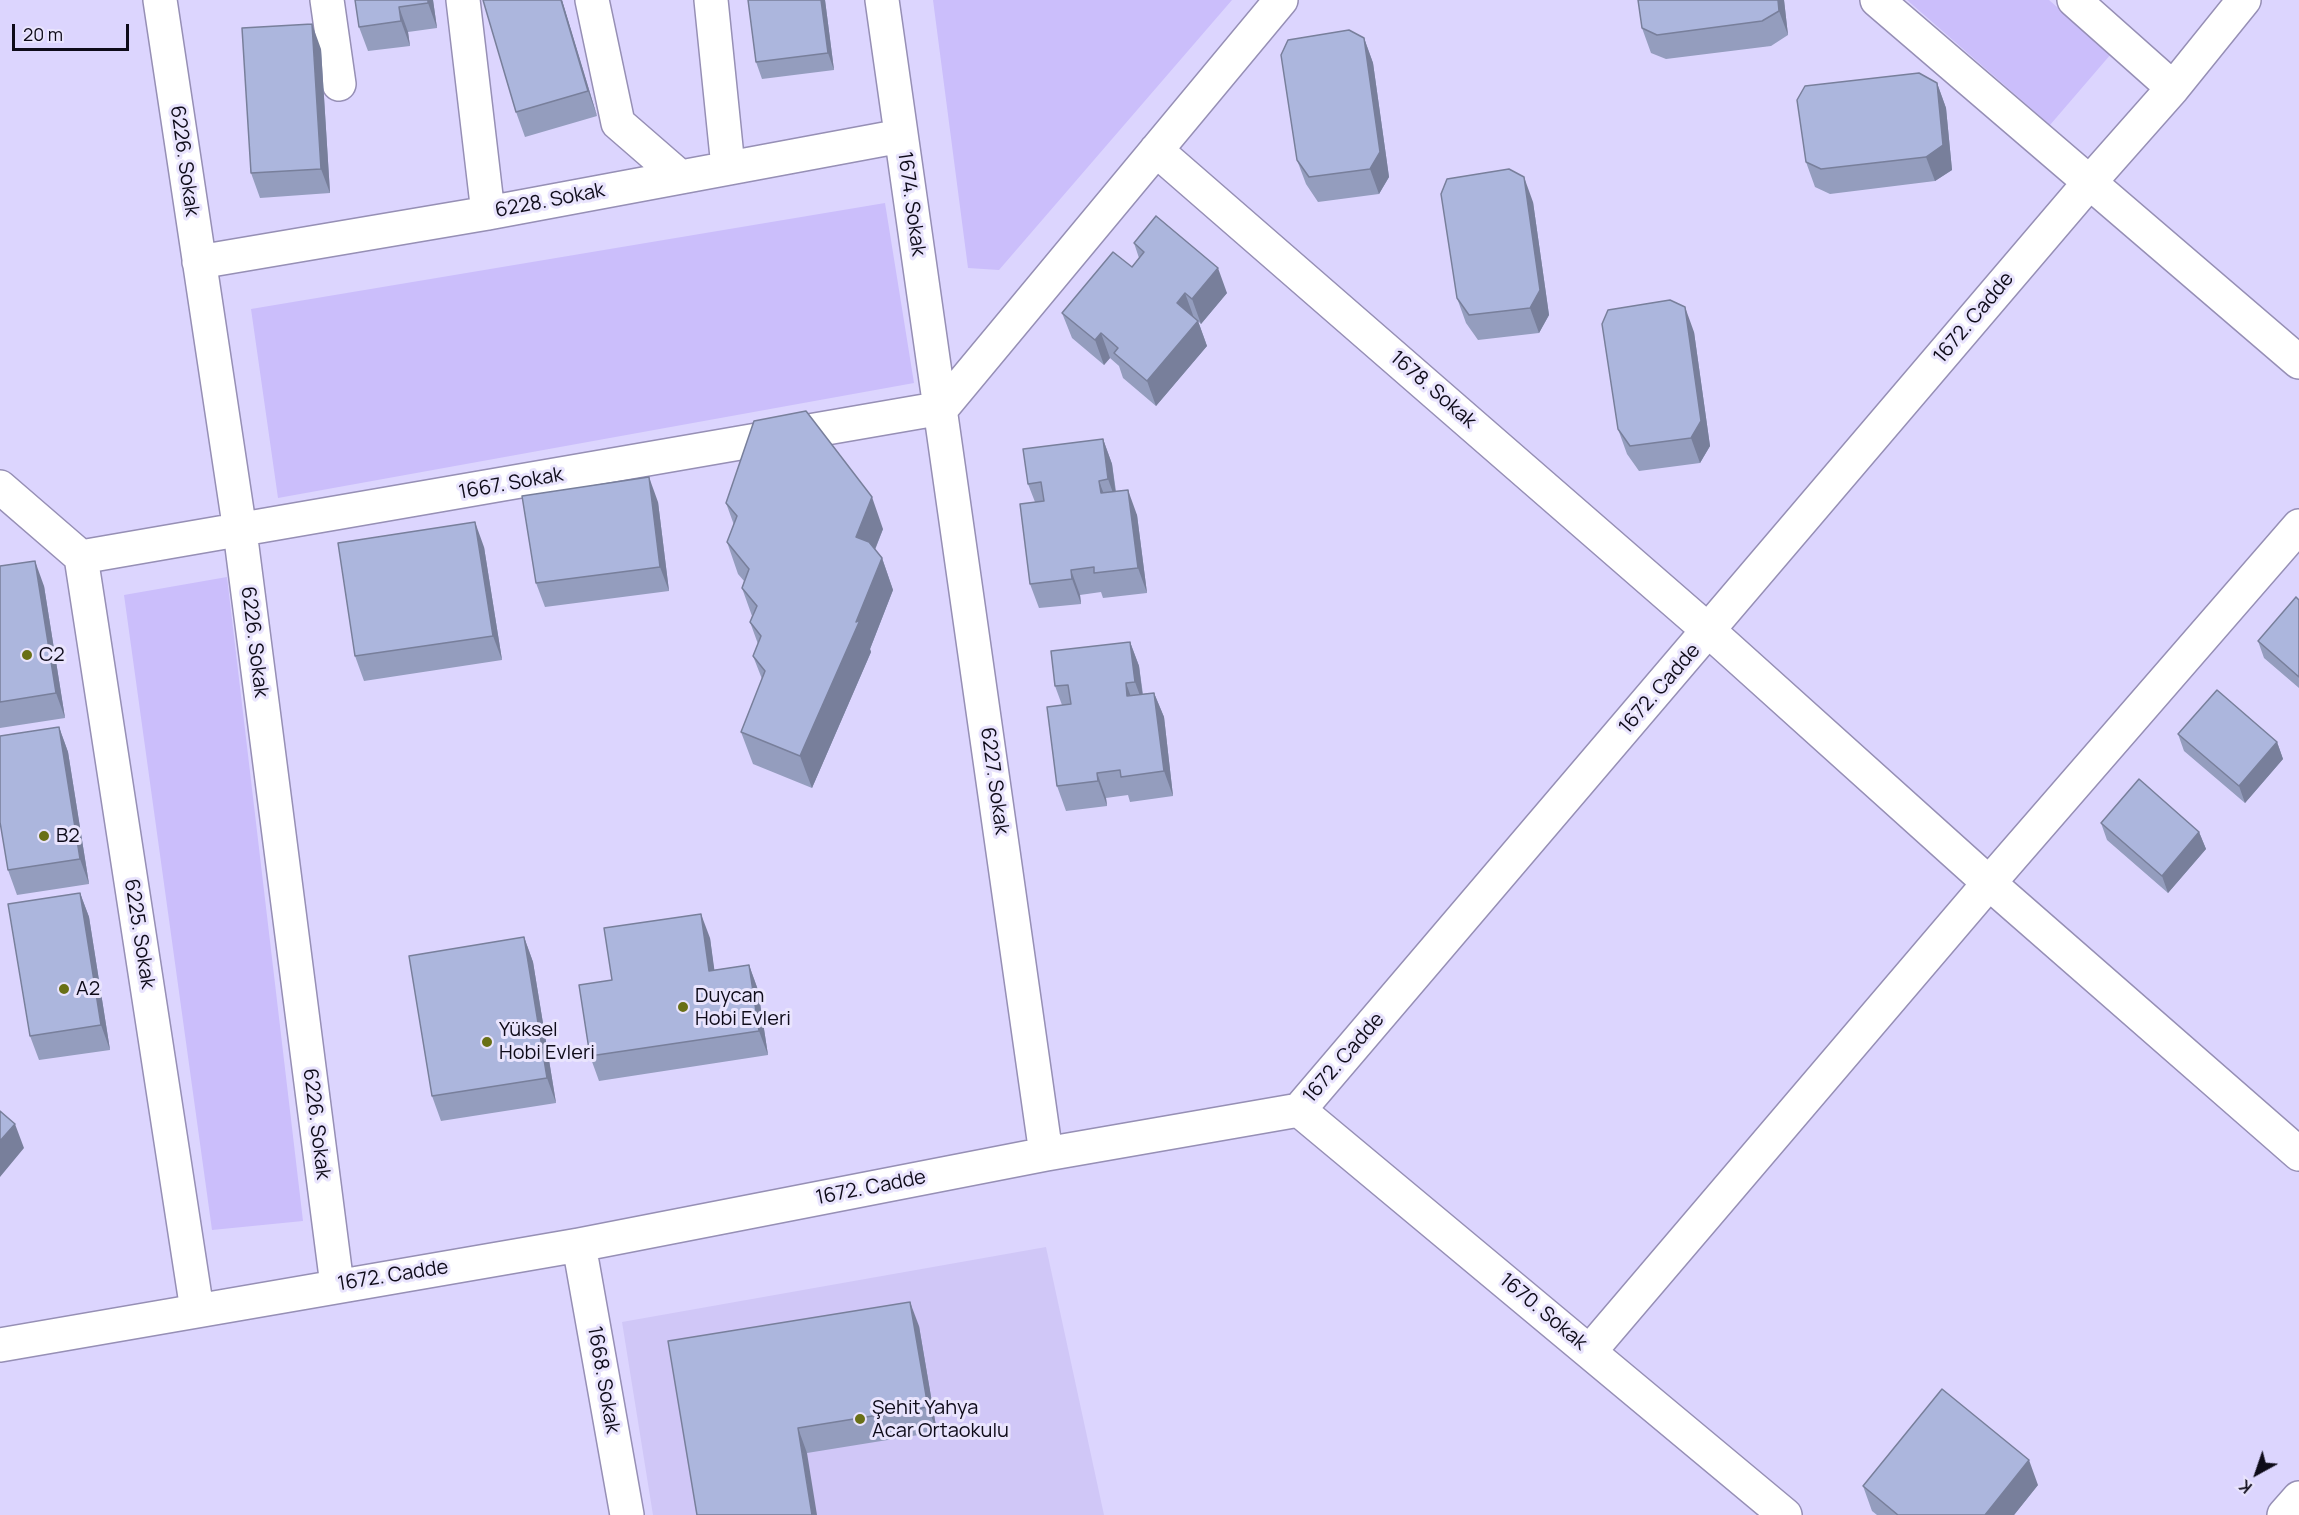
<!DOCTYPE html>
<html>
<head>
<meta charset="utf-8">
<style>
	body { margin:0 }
	#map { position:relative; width:2299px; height:1515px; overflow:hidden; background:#dcd5fe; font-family:Manrope,sans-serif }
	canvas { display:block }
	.north { position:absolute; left:2227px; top:1443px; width:60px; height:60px; -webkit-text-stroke:4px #e9e4fd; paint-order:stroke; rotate:220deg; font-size:16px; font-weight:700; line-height:24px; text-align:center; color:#0e0b19 }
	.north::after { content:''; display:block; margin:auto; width:21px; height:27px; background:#0e0b19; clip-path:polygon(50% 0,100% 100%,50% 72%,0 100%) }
	.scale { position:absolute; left:12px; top:24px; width:117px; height:27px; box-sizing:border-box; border:3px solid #0e0b19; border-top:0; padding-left:8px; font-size:18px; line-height:21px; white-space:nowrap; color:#0e0b19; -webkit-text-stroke:4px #e9e4fd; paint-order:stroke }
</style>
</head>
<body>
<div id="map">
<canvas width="2299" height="1515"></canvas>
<div class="north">K</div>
<div class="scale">20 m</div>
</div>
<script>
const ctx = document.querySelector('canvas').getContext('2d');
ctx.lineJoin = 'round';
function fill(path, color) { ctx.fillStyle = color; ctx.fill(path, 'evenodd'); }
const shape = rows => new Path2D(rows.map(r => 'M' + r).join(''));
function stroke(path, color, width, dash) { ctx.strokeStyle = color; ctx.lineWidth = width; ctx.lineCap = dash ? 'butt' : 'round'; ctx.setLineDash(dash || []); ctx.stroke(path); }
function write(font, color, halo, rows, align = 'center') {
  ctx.font = font + ' Manrope,sans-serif'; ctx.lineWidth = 6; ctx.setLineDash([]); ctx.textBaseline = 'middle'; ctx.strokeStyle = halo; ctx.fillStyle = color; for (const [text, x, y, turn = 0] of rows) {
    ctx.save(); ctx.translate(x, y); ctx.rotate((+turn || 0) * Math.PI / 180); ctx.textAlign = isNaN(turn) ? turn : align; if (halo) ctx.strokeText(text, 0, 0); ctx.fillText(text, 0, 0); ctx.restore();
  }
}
fill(shape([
	[1046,1247,1104,1515,653,1515,622,1322]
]), '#d0c7f7');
fill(shape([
	[933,0,1232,0,999,270,968,268],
	[1907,0,2049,0,2111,54,2050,125],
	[885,203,914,383,278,498,251,309],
	[227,577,303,1221,212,1230,124,595]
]), '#cbbefb');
const minor = shape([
	[160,0,240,531,337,1285],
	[327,0,339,84],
	[463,0,488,213],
	[592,0,618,123,679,176],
	[711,0,728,167],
	[882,0,1046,1154],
	[1877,0,2299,362],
	[2074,0,2173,88],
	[1156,150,1709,631,1989,883,2299,1154],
	[199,262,488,213,901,136],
	[942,408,1281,0],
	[0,487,81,557],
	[81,557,942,408],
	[81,557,197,1310],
	[1299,1110,1785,1515],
	[579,1245,627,1515],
	[0,1345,579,1245,1046,1154,1299,1110,2089,183,2173,88,2244,0],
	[1590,1351,1989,883,2299,526],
	[2284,1515,2299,1498]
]);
stroke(minor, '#968fb5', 36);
stroke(minor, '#fff', 33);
fill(shape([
	[355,0,433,0,437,28,408,32,410,46,368,51,359,27],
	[562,0,597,116,525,137,516,112],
	[748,0,825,0,834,70,762,79,756,62],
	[1784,0,1788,35,1771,46,1666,59,1651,53,1642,28],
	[1364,38,1373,63,1389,177,1379,194,1318,202,1306,184,1297,160],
	[321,49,330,193,260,198,251,173],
	[1937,83,1946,108,1952,170,1935,181,1830,194,1815,187,1806,162],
	[1533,202,1549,315,1539,333,1478,340,1466,323,1457,298],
	[1134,243,1227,293,1201,324,1198,321,1207,346,1156,406,1123,378,1119,366,1110,358,1104,365,1072,338,1062,313,1132,267,1139,258],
	[1694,332,1710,446,1700,463,1639,471,1627,454,1618,429],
	[1103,439,1112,464,1116,491,1137,515,1147,593,1103,598,1101,592,1080,595,1081,604,1039,608,1030,584,1035,502,1028,484],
	[658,502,669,591,545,607,536,583],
	[726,503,883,529,875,550,882,558,893,590,870,649,871,652,812,788,753,764,741,732,762,679,753,656,758,644,750,622,752,616,742,588,744,581,738,574,727,542,734,525],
	[484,547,502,660,364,681,355,656],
	[0,566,44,586,65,718,0,728],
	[2299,600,2299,688,2264,658,2258,641],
	[1130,642,1139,666,1143,694,1154,693,1164,717,1173,796,1130,802,1128,795,1106,798,1107,806,1066,811,1057,786,1062,705,1055,686],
	[59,727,68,752,89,884,17,895,8,870],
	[2178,734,2277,742,2283,759,2245,803,2184,751],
	[2101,823,2199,832,2206,849,2168,893,2107,840],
	[80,893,89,917,110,1050,39,1060,30,1036],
	[524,937,533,962,556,1103,441,1121,432,1096],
	[710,938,714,970,749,965,758,990,768,1055,599,1081,590,1056,612,980],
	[919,1326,937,1432,807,1453,668,1341],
	[2038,1485,2014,1515,1877,1515,1872,1511,1863,1486]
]), '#949dbe');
fill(shape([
	[428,0,433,0,437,28,428,3],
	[561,0,562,0,597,116,588,91],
	[821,0,825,0,834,70,828,53],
	[1778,0,1784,0,1788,35,1779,11],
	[399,7,408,32,410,46,401,21],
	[312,24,321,49,330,193,321,169],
	[1364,38,1373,63,1389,177,1379,194,1370,169],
	[1937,83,1946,108,1952,170,1935,181,1926,157],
	[1524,177,1533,202,1549,315,1539,333,1530,308],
	[1218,268,1227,293,1201,324,1192,299],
	[1185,293,1194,318,1177,303],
	[1685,307,1694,332,1710,446,1700,463,1691,438],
	[1198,321,1207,346,1156,406,1147,381],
	[1101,333,1110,358,1104,365,1095,340],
	[1103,439,1112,464,1117,504,1108,479],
	[649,477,658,502,669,591,660,567],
	[1099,481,1108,505,1101,493],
	[1128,490,1137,515,1147,593,1138,568],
	[872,497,883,529,867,569,856,537],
	[475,522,484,547,502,660,493,636],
	[882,558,893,590,870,649,871,652,812,788,800,756,856,622],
	[35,561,44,586,65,718,56,693],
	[1071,570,1080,595,1081,604,1072,579],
	[1130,642,1139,666,1144,707,1135,682],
	[1126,683,1135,708,1127,696],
	[1154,693,1164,717,1173,796,1164,771],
	[59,727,68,752,89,884,80,859],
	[2277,742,2283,759,2245,803,2239,786],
	[1097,773,1106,798,1107,806,1098,781],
	[2199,832,2206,849,2168,893,2162,876],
	[80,893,89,917,110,1050,101,1025],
	[701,914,710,938,718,996,709,971],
	[524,937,533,962,556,1103,547,1078],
	[749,965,758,990,768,1055,759,1031],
	[15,1124,24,1148,0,1177,0,1141],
	[910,1302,919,1326,937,1432,928,1407],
	[798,1428,807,1453,817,1515,812,1515],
	[2029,1460,2038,1485,2014,1515,1985,1515]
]), '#787f9b');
const building = shape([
	[355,0,428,0,428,3,399,7,401,21,359,27,355,0],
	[483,0,561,0,588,91,516,112,483,0],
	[748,0,821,0,828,53,756,62,748,0],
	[1638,0,1778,0,1779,11,1762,21,1657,35,1642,28,1638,0],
	[312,24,321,169,251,173,242,28,312,24],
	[1349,30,1364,38,1380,152,1370,169,1309,177,1297,160,1281,55,1288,40,1349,30],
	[1919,73,1937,83,1943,145,1926,157,1821,169,1806,162,1797,100,1805,86,1919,73],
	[1509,169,1524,177,1540,290,1530,308,1469,315,1457,298,1441,194,1447,179,1509,169],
	[1156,216,1218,268,1192,299,1185,293,1177,303,1198,321,1147,381,1114,353,1118,348,1101,333,1095,340,1062,313,1113,252,1132,267,1144,252,1134,243,1156,216],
	[1670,300,1685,307,1701,421,1691,438,1630,446,1618,429,1602,324,1608,310,1670,300],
	[806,411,872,497,856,537,869,542,882,558,856,622,860,620,800,756,741,732,765,671,753,656,761,636,750,622,757,606,742,588,749,569,727,542,737,516,726,503,754,421,806,411],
	[1103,439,1108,479,1099,481,1101,493,1128,490,1138,568,1094,573,1094,567,1071,570,1072,579,1030,584,1020,504,1044,501,1041,482,1028,484,1023,449,1103,439],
	[649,477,660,567,536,583,522,496,649,477],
	[475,522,493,636,355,656,338,543,475,522],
	[35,561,56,693,0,702,0,566,35,561],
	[2296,597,2299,600,2299,677,2258,641,2296,597],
	[1130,642,1135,682,1126,683,1127,696,1154,693,1164,771,1121,777,1120,770,1097,773,1098,781,1057,786,1047,707,1071,704,1068,685,1055,686,1051,651,1130,642],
	[2217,690,2277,742,2239,786,2178,734,2217,690],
	[59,727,80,859,8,870,0,822,0,736,59,727],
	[2139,779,2199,832,2162,876,2101,823,2139,779],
	[80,893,101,1025,30,1036,8,904,80,893],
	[701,914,709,971,749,965,759,1031,590,1056,579,985,612,980,604,928,701,914],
	[524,937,547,1078,432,1096,409,956,524,937],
	[0,1111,15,1124,0,1141,0,1111],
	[910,1302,928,1407,798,1428,812,1515,697,1515,668,1341,910,1302],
	[1942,1389,2029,1460,1985,1515,1898,1515,1863,1486,1942,1389]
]);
fill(building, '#acb6dd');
stroke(building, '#787f9b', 1.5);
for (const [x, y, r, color] of [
	[27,655,6,"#697016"],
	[44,836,6,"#697016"],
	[64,989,6,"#697016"],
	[683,1007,6,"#697016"],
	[487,1042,6,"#697016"],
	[860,1419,6,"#697016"]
]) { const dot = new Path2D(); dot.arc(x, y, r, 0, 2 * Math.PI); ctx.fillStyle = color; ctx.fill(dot); stroke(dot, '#e9e4fd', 2); }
write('20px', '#0e0b19', '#e9e4fd', [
	["6226. Sokak",184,161,82],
	["6228. Sokak",550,201,-11],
	["1674. Sokak",911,204,82],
	["1672. Cadde",1974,318,-50],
	["1678. Sokak",1433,390,41],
	["1667. Sokak",511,484,-10],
	["6226. Sokak",254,642,83],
	["1672. Cadde",1660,689,-49],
	["6227. Sokak",994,781,82],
	["6225. Sokak",139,934,81],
	["1672. Cadde",1344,1058,-49],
	["6226. Sokak",316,1124,83],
	["1672. Cadde",871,1188,-11],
	["1672. Cadde",393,1276,-9],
	["1670. Sokak",1543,1312,40],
	["1668. Sokak",603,1380,80]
]);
write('20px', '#0e0b19', '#e9e4fd', [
	["C2",39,655],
	["B2",56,836],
	["A2",76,989],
	["Duycan",695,996],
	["Hobi Evleri",695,1019],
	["Yüksel",499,1030],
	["Hobi Evleri",499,1053],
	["Şehit Yahya",872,1408],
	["Acar Ortaokulu",872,1431]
], 'left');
</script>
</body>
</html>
